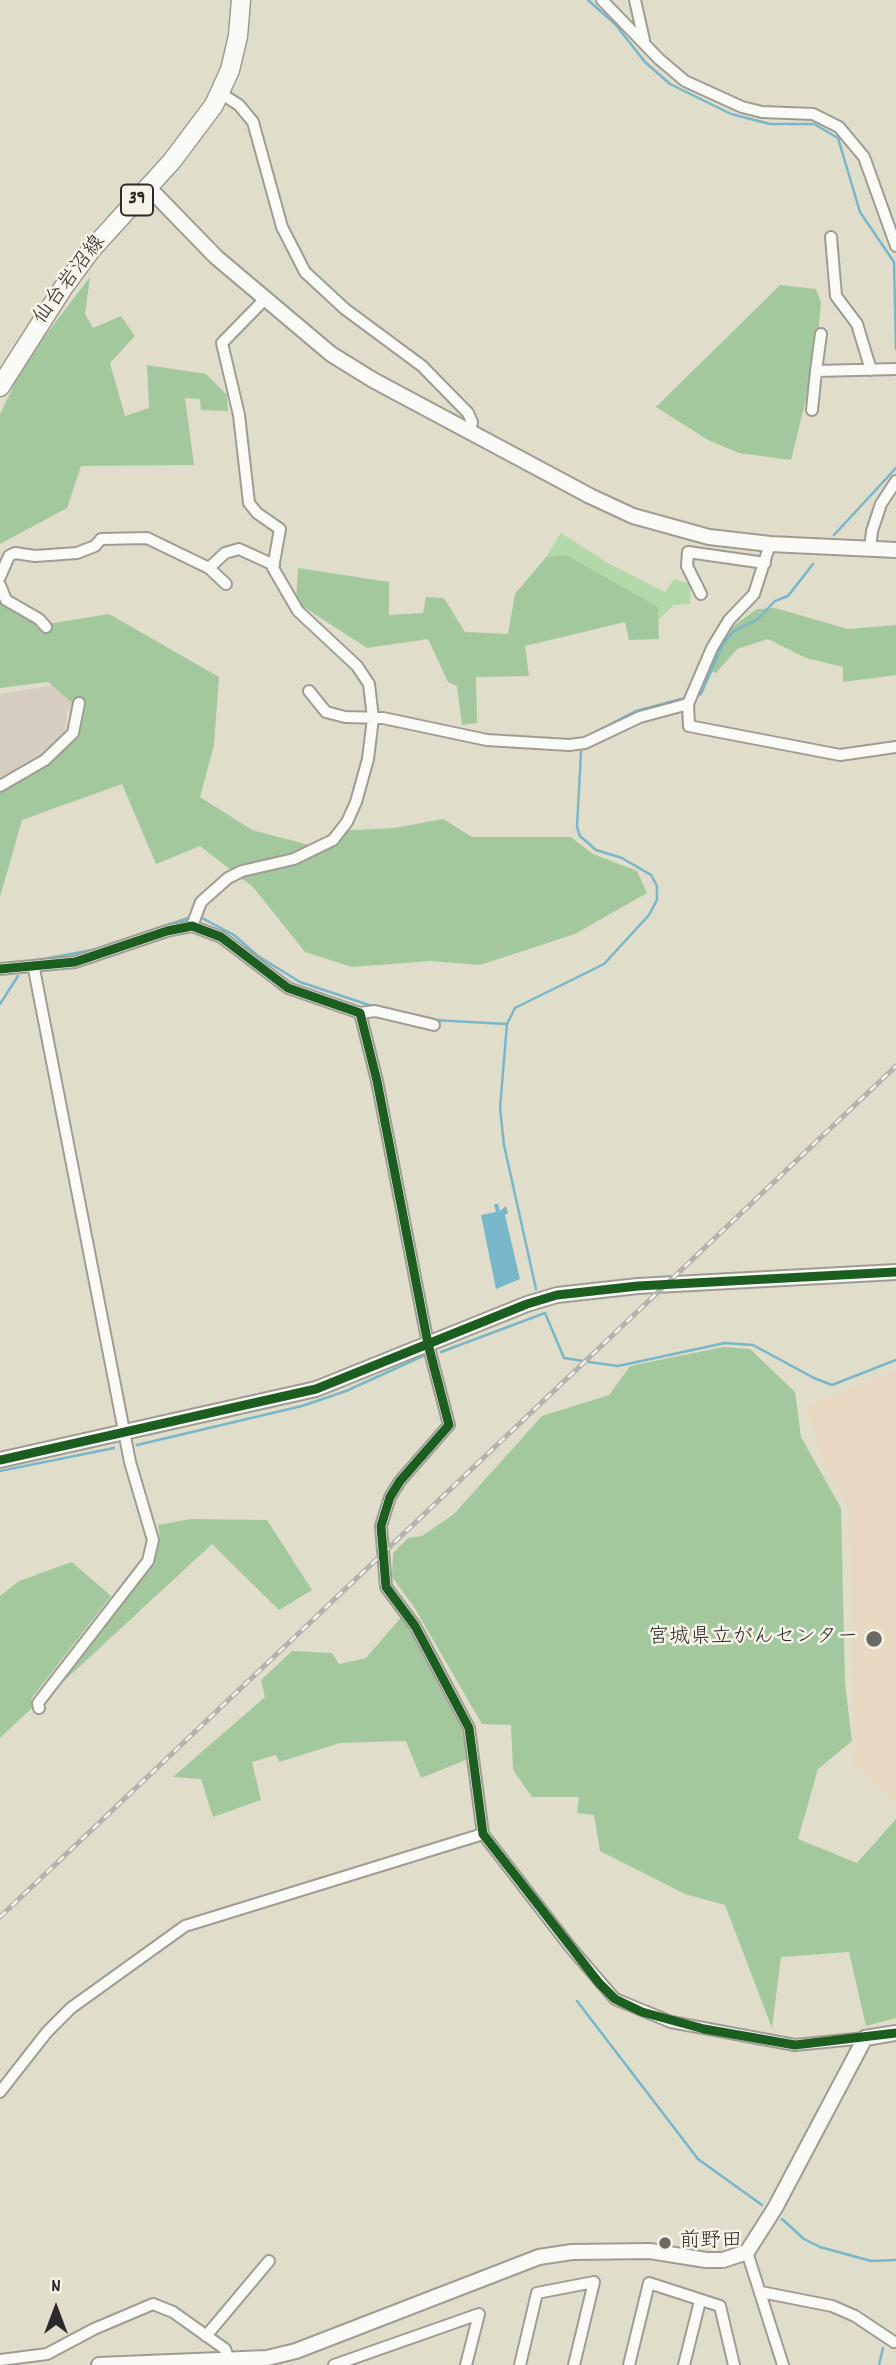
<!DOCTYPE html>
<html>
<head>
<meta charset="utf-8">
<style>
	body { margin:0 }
	#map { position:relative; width:896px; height:2365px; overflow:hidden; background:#e1ddcb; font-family:Dekko,sans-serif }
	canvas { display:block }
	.north { position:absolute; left:21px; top:2274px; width:70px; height:70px; -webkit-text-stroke:5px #f7f3e8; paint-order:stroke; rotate:0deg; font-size:19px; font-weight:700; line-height:28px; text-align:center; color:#2b2b2b }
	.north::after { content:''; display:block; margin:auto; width:24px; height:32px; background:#2b2b2b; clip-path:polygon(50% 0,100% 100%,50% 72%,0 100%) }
</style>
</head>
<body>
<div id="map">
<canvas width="896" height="2365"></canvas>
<div class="north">N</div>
</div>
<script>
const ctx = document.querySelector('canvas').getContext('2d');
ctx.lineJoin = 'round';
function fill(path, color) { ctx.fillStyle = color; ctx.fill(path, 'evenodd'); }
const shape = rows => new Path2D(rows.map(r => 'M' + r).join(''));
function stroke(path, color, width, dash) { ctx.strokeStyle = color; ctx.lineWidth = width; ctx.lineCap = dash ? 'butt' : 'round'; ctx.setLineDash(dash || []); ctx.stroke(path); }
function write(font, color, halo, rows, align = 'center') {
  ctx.font = font + ' Dekko,"Klee One",sans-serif'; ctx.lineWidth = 5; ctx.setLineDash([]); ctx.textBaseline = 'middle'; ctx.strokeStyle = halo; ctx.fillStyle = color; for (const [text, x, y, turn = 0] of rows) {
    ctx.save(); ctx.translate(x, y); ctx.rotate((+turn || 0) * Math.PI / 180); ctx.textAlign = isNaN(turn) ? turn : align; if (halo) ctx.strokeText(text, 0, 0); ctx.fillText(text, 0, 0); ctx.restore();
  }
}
fill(shape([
	[896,1370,896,1801,853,1766,850,1511,822,1460,807,1406]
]), '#e9d9c3');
fill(shape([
	[72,682,73,708,67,712,65,732,30,765,0,780,0,694]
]), '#d7cec1');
fill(shape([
	[561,533,608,563,665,592,674,579,691,584,690,604,674,605,658,620,658,607,546,557]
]), '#b3d9ab');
fill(shape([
	[90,277,85,314,93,328,121,316,135,336,110,363,125,416,149,408,147,365,206,374,227,395,228,411,201,410,200,399,185,398,194,465,81,466,67,508,0,544,0,414,25,362],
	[780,285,816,289,821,302,816,359,791,460,739,453,708,440,656,407],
	[566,555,658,607,659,639,629,640,625,622,525,646,529,676,476,677,477,723,462,725,457,686,448,682,428,639,367,648,296,602,298,568,389,582,389,615,423,613,426,597,444,598,465,632,508,634,515,594,546,557],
	[0,600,41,625,109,614,219,677,214,745,200,797,252,830,317,847,336,831,395,828,443,819,472,837,571,837,593,854,637,871,647,893,575,934,480,965,430,961,352,967,305,952,253,887,200,846,156,864,122,784,22,820,0,897,0,791,47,761,84,713,48,682,0,688],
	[775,608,848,629,896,625,896,675,843,682,843,667,806,658,768,639,737,649,716,673,707,669,719,644,736,624,757,609],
	[723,1347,750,1349,795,1392,801,1437,841,1508,845,1683,852,1741,818,1769,798,1839,857,1863,896,1819,896,2018,866,2026,849,1952,781,1957,772,2028,725,1905,685,1894,600,1851,594,1815,577,1813,579,1797,532,1797,513,1770,511,1725,482,1724,414,1607,392,1577,393,1553,408,1538,422,1536,454,1514,542,1416,609,1395,630,1366],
	[191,1519,267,1520,312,1590,279,1610,212,1544,50,1694,150,1569,160,1538,158,1525],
	[72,1562,111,1596,31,1699,34,1706,0,1738,0,1596,19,1581],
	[402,1616,461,1728,468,1759,421,1778,406,1741,340,1743,279,1762,276,1755,252,1762,261,1800,213,1817,201,1779,173,1777,265,1697,261,1680,292,1651,332,1653,339,1664,366,1658]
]), '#a4c89e');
fill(shape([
	[494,1204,498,1204,500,1211,506,1206,508,1213,505,1215,520,1279,496,1289,481,1215,496,1212]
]), '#78b6ca');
stroke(shape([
	[588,0,615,24,645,62,670,84,731,114,770,124,814,124,838,138,860,212,894,262,896,349],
	[834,535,896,468],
	[695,697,701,694,723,644,734,631,758,619,775,601,788,596,813,564],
	[595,732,636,711,685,698],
	[200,917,234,935,258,956,300,982,372,1006],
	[141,934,194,916],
	[27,962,98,949],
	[0,1004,18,976],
	[433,1020,507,1024],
	[536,1289,504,1145,500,1108,507,1024,515,1008,604,964,649,915,657,900,657,886,651,875,622,858,596,850,580,836,577,827,581,752],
	[441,1352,545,1313,564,1358,596,1363,618,1366,725,1343,753,1345,814,1378,832,1385,896,1360],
	[137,1445,302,1406,346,1391,423,1356],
	[0,1471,114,1448],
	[577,2001,698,2159,762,2205],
	[782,2219,804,2239,820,2247,871,2261,896,2260],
	[879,2365,883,2348]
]), '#78b6ca', 2.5);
const minor = shape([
	[602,0,659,59,685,81,742,107,762,112,813,114,839,127,864,157,896,246],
	[635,0,644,40],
	[220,93,239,105,253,122,282,227,305,272,345,309,422,366,468,413,472,422,470,432],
	[831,237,836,296,857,324,871,370],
	[816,371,821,334],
	[812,410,816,371,896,369],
	[770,544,754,594,729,620,712,648,688,704,689,726,840,755,896,747],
	[870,549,872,531,881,504,896,481],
	[209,568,226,584],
	[0,577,9,556,15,553,35,556,77,553,95,546,101,539,147,538,209,568,225,553,239,549,274,565],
	[0,585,6,600,39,619,46,627],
	[701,594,687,566,688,552,765,563],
	[309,691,326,712,345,717,383,718,487,740,569,745,585,743,640,717,688,704],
	[0,786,45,760,73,733,79,703],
	[192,926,201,902,228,878,242,871,294,859,333,840,347,822,356,802,368,759,373,718,369,684,357,666,298,611,273,568,280,529,257,513,249,503,239,415,222,343,264,300],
	[0,969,75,962,167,931,192,926,221,937,288,988,360,1013,377,1081,428,1344,449,1425,400,1481,390,1497,381,1526,386,1587,415,1626,469,1728,483,1834,571,1948,615,1999,671,2022,795,2045,865,2038],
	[34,969,130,1462,153,1540,148,1561,38,1703,39,1708],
	[360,1013,375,1011,434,1025],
	[0,2092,47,2032,71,2008,185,1926,483,1834],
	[747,2252,783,2365],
	[761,2292,832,2306,855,2316,894,2342],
	[206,2336,269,2261],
	[0,2360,47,2354,94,2329,153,2304,173,2312,225,2349,229,2360],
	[334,2365,479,2314,466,2365],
	[520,2365,537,2293,594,2282,574,2365],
	[629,2365,649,2283,720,2306,734,2365],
	[684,2365,700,2301]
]);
const tertiary = shape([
	[149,188,216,257,331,354,373,380,590,496,633,516,709,537,770,544,896,550],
	[0,1460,316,1389,527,1304,557,1295,638,1286,896,1272],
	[99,2365,267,2358,296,2351,539,2257,572,2252,650,2251,706,2260,723,2260,747,2252,775,2208,865,2038,896,2033]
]);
const primary = shape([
	[0,387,63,288,91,250,172,161,214,105,230,70,238,36,241,0]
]);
stroke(minor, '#9f9d93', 14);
stroke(tertiary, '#9f9d93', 18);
stroke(primary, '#9f9d93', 21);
stroke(minor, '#fafaf7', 10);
stroke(tertiary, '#fafaf7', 14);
stroke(primary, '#fafaf7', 18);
const rail = shape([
	[0,1917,896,1066]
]);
stroke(rail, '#b2b2af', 5);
stroke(rail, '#f7f3e8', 2.5, [8]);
stroke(shape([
	[0,969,75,962,167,931,192,926,221,937,288,988,360,1013,377,1081,428,1344,449,1425,400,1481,390,1497,381,1526,386,1587,415,1626,469,1728,483,1834,599,1983,615,1999,642,2012,704,2029,795,2045,896,2033],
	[0,1460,316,1389,527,1304,557,1295,638,1286,896,1272]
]), '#1b5e20', 9);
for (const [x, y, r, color] of [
	[874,1639,9,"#6b6963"],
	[665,2243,7,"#6b6963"]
]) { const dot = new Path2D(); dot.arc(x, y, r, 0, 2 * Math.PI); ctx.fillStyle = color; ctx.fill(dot); stroke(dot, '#f7f3e8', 2.5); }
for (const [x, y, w] of [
	[137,200,32]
]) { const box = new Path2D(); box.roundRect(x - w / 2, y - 15.5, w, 31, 5); ctx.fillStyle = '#f7f3e8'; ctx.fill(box); stroke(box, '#2b2b2b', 2); }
write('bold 19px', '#2b2b2b', null, [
	["39",137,200]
]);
write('21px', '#2b2b2b', '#f7f3e8', [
	["仙台岩沼線",71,281,-53]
]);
write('21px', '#2b2b2b', '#f7f3e8', [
	["宮城県立がんセンター",858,1639],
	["前野田",679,2243,"left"]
], 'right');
</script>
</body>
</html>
